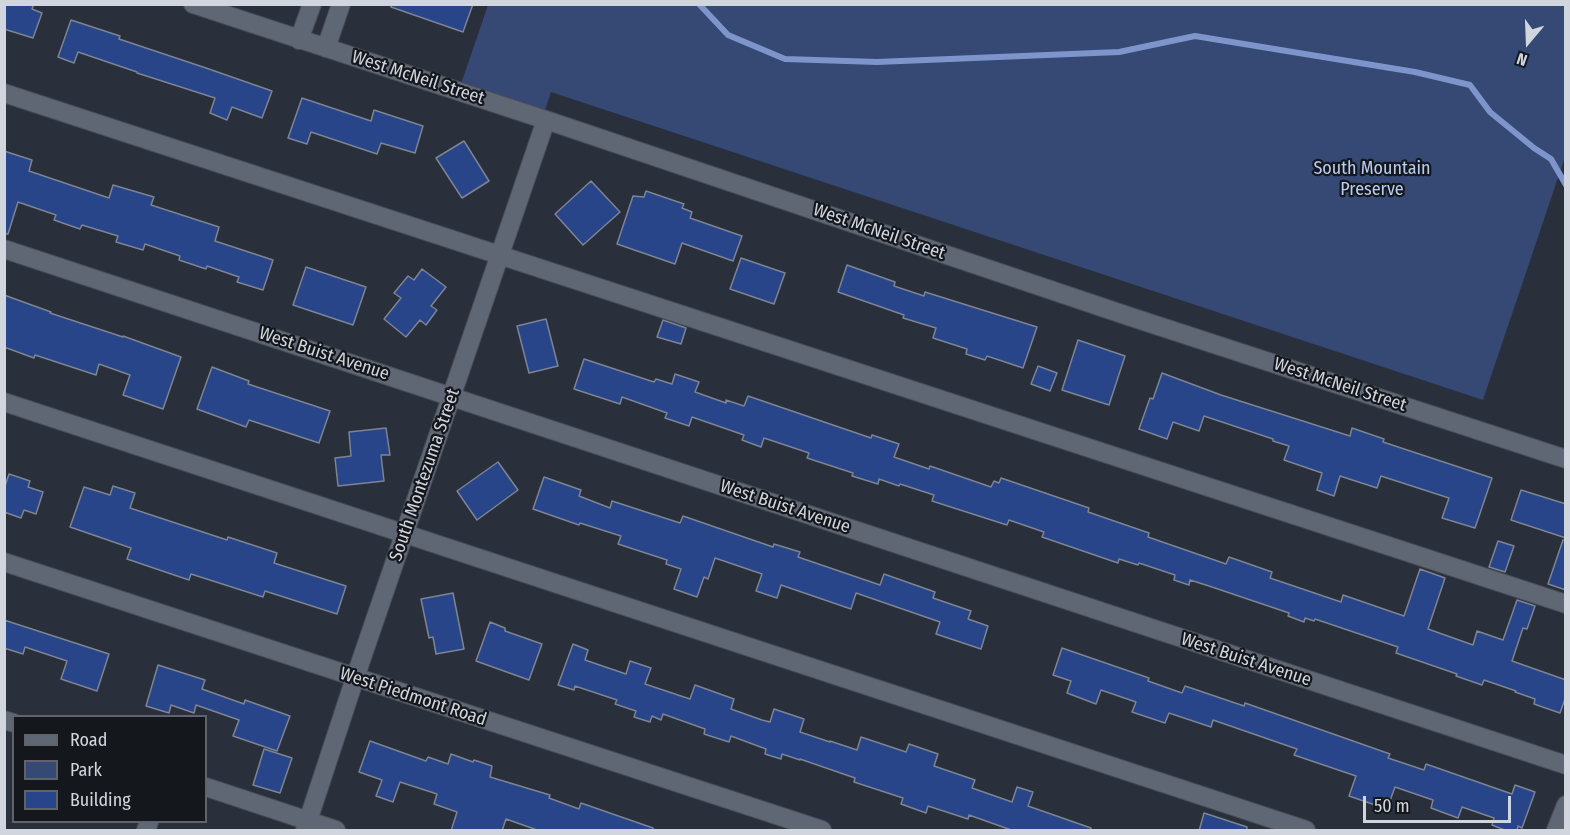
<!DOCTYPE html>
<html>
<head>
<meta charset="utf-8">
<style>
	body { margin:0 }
	#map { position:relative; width:1570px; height:835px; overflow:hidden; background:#292f3b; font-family:"Fira Sans Condensed",sans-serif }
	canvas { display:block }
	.frame { position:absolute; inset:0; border:6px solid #d1d5dd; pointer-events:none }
	.legend { position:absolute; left:12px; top:715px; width:195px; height:108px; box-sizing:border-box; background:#14171c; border:2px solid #606369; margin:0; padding:8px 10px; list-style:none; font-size:18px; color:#d1d5dd }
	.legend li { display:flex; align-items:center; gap:12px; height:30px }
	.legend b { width:30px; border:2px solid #606369 }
	.north { position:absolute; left:1498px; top:12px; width:60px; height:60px; -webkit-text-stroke:4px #14171c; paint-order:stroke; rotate:199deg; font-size:16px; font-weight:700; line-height:24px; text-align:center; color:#d1d5dd }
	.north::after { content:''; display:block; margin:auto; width:21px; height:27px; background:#d1d5dd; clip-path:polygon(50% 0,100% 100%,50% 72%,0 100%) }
	.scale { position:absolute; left:1363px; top:796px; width:148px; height:27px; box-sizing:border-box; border:3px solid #d1d5dd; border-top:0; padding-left:8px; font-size:18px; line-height:21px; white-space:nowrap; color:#d1d5dd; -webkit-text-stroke:4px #14171c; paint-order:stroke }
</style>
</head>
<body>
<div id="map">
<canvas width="1570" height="835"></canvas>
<div class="frame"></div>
<ul class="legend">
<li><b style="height:8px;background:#606774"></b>Road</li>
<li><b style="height:16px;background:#354974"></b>Park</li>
<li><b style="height:16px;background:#284589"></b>Building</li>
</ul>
<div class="north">N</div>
<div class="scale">50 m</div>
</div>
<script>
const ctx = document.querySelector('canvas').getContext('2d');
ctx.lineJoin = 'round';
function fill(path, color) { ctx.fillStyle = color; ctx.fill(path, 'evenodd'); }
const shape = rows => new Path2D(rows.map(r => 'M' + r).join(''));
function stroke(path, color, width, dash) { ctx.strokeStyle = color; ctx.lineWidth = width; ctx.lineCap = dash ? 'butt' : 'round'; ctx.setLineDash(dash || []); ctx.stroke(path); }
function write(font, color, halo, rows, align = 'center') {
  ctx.font = font + ' "Fira Sans Condensed",sans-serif'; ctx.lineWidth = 4.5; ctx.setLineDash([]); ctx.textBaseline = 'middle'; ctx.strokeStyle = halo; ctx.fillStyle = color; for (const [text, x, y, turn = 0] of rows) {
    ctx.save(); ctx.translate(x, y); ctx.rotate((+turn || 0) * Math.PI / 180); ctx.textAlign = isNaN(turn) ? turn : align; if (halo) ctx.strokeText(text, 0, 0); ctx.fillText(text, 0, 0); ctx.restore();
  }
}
fill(shape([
	[488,5,1565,5,1565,157,1483,400,551,92,544,113,461,84]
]), '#354974');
stroke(shape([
	[699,4,728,35,785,59,877,62,1119,52,1195,36,1415,72,1470,85,1490,112,1534,148,1551,159,1566,185]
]), '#7d95cb', 6);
const building = shape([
	[4,4,34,4,32,9,42,13,33,38,4,29,4,4],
	[391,4,473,4,463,32,391,7,391,4],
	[71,20,120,36,119,39,206,68,272,91,262,118,232,107,227,120,210,113,215,98,137,73,137,72,78,52,74,63,58,57,71,20],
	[302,98,371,121,374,110,423,126,415,153,381,143,377,154,311,132,307,144,288,138,302,98],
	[464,141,489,181,462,198,436,158,464,141],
	[4,151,32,160,29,171,109,198,113,185,154,197,151,205,219,227,215,241,273,260,263,290,237,282,239,277,207,266,206,269,179,260,180,256,145,244,143,250,116,242,118,236,82,225,80,229,54,220,56,215,18,202,8,234,4,234,4,151],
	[591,181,620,212,583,245,555,214,591,181],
	[646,191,684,204,682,208,692,212,690,218,742,236,733,261,682,243,675,264,617,244,633,196,644,197,646,191],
	[741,258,785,273,774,304,730,289,741,258],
	[847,265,895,282,894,286,924,296,925,292,1037,327,1023,368,987,356,985,360,966,354,967,349,933,338,936,328,903,318,904,315,838,292,847,265],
	[306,267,366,287,353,325,293,305,306,267],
	[422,269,446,287,431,306,437,310,426,325,420,320,406,337,384,319,401,298,394,293,408,276,414,280,422,269],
	[4,295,51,312,50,313,123,337,123,336,181,357,163,409,123,395,130,375,99,364,96,375,35,355,34,358,4,347,4,295],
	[546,319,558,366,529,373,517,326,546,319],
	[663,320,686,328,681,344,657,337,663,320],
	[1078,340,1125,356,1109,405,1062,390,1078,340],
	[584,359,654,382,656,379,672,384,675,374,699,382,695,392,726,403,726,400,744,406,748,396,871,438,872,435,899,444,894,457,929,469,930,466,991,487,994,481,999,483,1001,478,1089,508,1088,512,1149,533,1148,537,1226,564,1229,557,1272,572,1270,578,1341,602,1343,595,1404,616,1420,569,1445,578,1428,629,1473,645,1477,631,1503,640,1517,600,1535,606,1527,629,1523,628,1512,661,1566,680,1566,696,1560,713,1534,704,1535,699,1515,692,1516,691,1484,680,1482,685,1456,676,1457,674,1396,653,1398,647,1315,619,1314,621,1305,618,1304,622,1288,616,1289,613,1209,586,1190,580,1189,585,1174,580,1175,575,1139,563,1138,565,1119,559,1118,563,1042,537,1044,532,1009,520,1007,525,932,501,934,495,900,484,899,486,879,479,878,484,852,476,853,473,807,458,809,453,764,438,761,447,742,440,744,435,692,417,689,426,665,418,667,413,622,397,620,404,574,389,584,359],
	[1038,366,1057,373,1050,391,1031,384,1038,366],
	[212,367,249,381,248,384,330,411,319,443,249,420,246,427,197,409,212,367],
	[1162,373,1221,395,1350,436,1352,428,1384,439,1383,442,1492,478,1475,528,1442,518,1449,498,1381,476,1377,488,1340,476,1334,496,1317,490,1322,473,1284,460,1289,446,1273,441,1273,439,1204,416,1199,431,1173,422,1167,439,1139,429,1150,398,1153,399,1162,373],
	[386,428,390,455,381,455,384,481,338,486,335,458,351,456,349,432,386,428],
	[498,462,518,490,477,520,457,491,498,462],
	[9,474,30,481,28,487,43,492,36,514,24,510,21,518,4,512,4,489,9,474],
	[544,477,581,490,579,496,610,508,612,501,680,523,683,516,773,547,774,544,800,552,798,557,880,585,884,574,935,592,933,598,971,611,968,619,988,626,981,649,936,634,940,622,856,593,851,609,781,585,777,598,756,591,762,574,715,558,708,579,704,577,697,597,674,589,681,569,666,564,667,560,618,544,621,536,580,523,579,525,533,509,544,477],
	[113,486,135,493,130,508,227,540,228,537,277,553,274,563,346,586,337,614,265,591,263,597,191,574,189,580,127,559,131,548,70,527,84,487,110,495,113,486],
	[1521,490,1566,504,1566,538,1511,520,1521,490],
	[1563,540,1566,540,1566,590,1548,584,1563,540],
	[1498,541,1514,546,1505,572,1489,567,1498,541],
	[453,593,464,649,436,654,433,637,429,638,421,599,453,593],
	[4,620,109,654,97,691,61,679,67,661,25,647,23,654,4,648,4,620],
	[490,622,505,628,505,631,542,644,529,680,476,661,490,622],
	[573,644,588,650,585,660,626,674,630,661,651,668,645,684,690,699,695,685,734,699,731,709,762,720,770,722,774,709,804,719,800,732,830,742,830,741,857,750,861,737,906,752,909,744,938,754,934,766,975,780,972,788,1012,802,1017,787,1033,792,1028,806,1091,828,1091,831,1014,831,969,815,968,819,928,806,926,813,901,804,903,798,854,782,855,778,800,759,800,760,782,754,781,759,765,754,766,749,731,736,729,742,704,734,705,729,663,714,661,720,652,716,650,722,634,717,636,711,615,704,617,700,575,686,574,690,558,685,573,644],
	[1062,648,1149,678,1148,681,1182,693,1185,686,1244,706,1245,703,1390,754,1388,758,1424,770,1426,764,1512,794,1515,785,1535,792,1522,828,1518,826,1517,831,1507,831,1492,825,1494,818,1462,807,1458,818,1431,808,1433,800,1395,787,1387,809,1349,796,1356,776,1294,755,1297,749,1213,720,1211,727,1169,713,1165,723,1132,712,1136,702,1101,690,1096,704,1067,693,1071,681,1053,675,1062,648],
	[158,665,205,680,202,689,244,704,245,700,290,716,277,751,233,736,239,720,196,705,194,713,171,705,169,713,146,706,158,665],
	[370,741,426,761,428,757,448,764,451,754,473,762,474,760,492,766,490,777,550,795,549,798,579,809,581,803,653,828,653,831,540,831,506,819,502,831,451,831,457,812,434,804,437,794,400,782,393,802,376,796,382,780,359,772,370,741],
	[264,749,292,758,280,793,253,785,264,749],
	[1204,813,1247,827,1247,831,1199,831,1204,813]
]);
fill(building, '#284589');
stroke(building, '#7d8492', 1.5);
const minor = shape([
	[193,4,546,120,1128,316,1566,459],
	[299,40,312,4],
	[326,48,341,4],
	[4,93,1566,604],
	[4,249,1566,765],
	[4,402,1306,830],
	[4,562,822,830],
	[4,720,14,723],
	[206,787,336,830],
	[146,830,149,822],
	[305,830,355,678,546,120],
	[1556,830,1566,805]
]);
stroke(minor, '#474c56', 20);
stroke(minor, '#606774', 18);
write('18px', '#d1d5dd', '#14171c', [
	["West McNeil Street",418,78,18],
	["West McNeil Street",879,232,19],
	["West Buist Avenue",324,354,18],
	["West McNeil Street",1340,385,18],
	["South Montezuma Street",425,475,-71],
	["West Buist Avenue",785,507,18],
	["West Buist Avenue",1246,660,18],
	["West Piedmont Road",413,697,18]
]);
write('18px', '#b9cdf4', '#14171c', [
	["South Mountain",1372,169],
	["Preserve",1372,190]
]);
</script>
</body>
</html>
